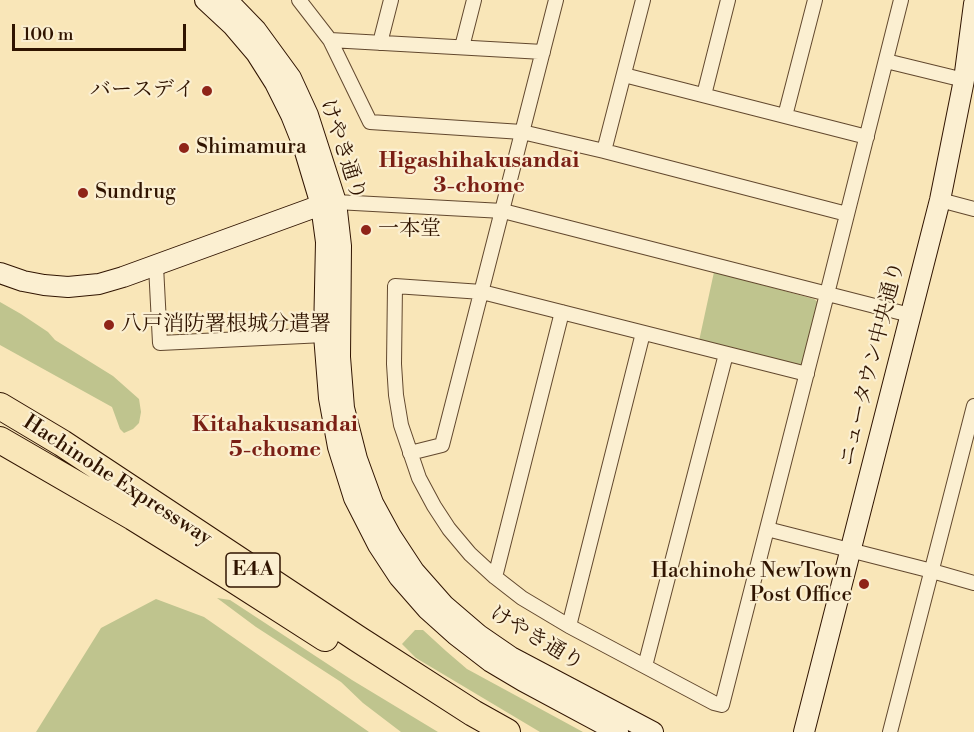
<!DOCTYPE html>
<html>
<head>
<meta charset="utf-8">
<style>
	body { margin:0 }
	#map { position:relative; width:974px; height:732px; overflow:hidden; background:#f9e6b8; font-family:"Libre Bodoni",serif }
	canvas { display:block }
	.scale { position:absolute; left:12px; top:24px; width:174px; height:27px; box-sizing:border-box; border:3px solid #301400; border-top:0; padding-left:8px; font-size:18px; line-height:21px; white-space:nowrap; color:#301400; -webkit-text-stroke:4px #fbefd1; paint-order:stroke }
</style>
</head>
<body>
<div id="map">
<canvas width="974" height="732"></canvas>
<div class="scale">100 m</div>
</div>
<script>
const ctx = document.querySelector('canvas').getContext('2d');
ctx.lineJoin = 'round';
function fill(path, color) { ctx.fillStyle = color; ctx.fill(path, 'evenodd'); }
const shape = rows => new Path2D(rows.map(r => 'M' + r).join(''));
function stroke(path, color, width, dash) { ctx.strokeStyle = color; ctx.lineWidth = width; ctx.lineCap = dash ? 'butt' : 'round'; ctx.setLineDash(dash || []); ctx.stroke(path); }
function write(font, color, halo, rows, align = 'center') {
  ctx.font = font + ' "Libre Bodoni","Noto Serif JP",serif'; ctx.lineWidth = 4.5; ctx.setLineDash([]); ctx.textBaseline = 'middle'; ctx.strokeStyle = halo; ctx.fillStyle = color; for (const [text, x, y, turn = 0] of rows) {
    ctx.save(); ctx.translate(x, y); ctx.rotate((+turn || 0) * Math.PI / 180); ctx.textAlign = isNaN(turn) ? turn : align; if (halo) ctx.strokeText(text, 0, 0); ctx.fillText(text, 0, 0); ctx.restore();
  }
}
fill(shape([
	[714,272,814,299,819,303,802,365,798,366,699,341],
	[0,302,21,314,48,332,55,340,113,376,139,399,141,412,139,423,133,429,124,433,120,429,112,407,0,345],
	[217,598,230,600,352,680,438,732,401,732,363,703,341,682,256,627],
	[156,599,204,617,369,732,36,732,101,628],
	[415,630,423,630,446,651,467,669,583,732,540,732,416,658,402,644]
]), '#bfc48e');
const street = shape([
	[299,0,330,40,370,122,522,132,604,151,847,214],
	[330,40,543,52],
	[380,43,391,0],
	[462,47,474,0],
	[886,61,964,80],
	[624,75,867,137],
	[704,95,728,0],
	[785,116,815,0],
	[604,151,643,0],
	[940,200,974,209],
	[336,202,503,211,910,315],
	[156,266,160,343,324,335],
	[807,374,482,292,395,286,394,364,396,395,401,425,419,478,434,506,449,529,470,554,495,577,522,598,569,626,714,703,722,705,827,294,901,0],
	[410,453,442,445,556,0],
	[767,529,932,571,974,583],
	[495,577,562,312],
	[569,626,643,333],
	[645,666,726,354],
	[890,732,974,406]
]);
const secondary = shape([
	[205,0,233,26,256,53,275,83,291,115,303,145,321,205,326,242,324,335,329,398,338,447,354,498,378,545,399,577,427,609,456,635,491,662,523,681,618,732],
	[227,0,256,30,291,78,308,115,336,202,341,246,340,357,344,408,357,459,373,503,391,536,414,571,444,605,479,635,511,657,653,732],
	[0,273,23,281,44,285,68,287,99,284,123,277,321,205,333,202],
	[804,732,940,200,964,80,974,4]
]);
const highway = shape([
	[0,406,62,443,358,639,473,713,507,732],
	[0,440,133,517,233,579,325,638]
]);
stroke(street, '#62482e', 16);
stroke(secondary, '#301400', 22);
stroke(highway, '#301400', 28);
stroke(street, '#fbefd1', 14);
stroke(secondary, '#fbefd1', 20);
stroke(highway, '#f9e6b8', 26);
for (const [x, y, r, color] of [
	[207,91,6,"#8f2418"],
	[184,148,6,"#8f2418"],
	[83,193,6,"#8f2418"],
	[366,230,6,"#8f2418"],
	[109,325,6,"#8f2418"],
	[864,584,6,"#8f2418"]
]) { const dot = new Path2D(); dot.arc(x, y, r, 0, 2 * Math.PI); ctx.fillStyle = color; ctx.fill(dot); stroke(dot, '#fbefd1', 2); }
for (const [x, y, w] of [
	[253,570,54]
]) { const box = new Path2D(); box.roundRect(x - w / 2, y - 17, w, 34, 4.5); ctx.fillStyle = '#fbefd1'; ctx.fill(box); stroke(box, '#301400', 1.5); }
write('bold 20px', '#301400', null, [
	["E4A",253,570]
]);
write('21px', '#301400', '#fbefd1', [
	["バースデイ",195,91,"right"],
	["Shimamura",196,148],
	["Sundrug",95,193],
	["一本堂",378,230],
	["八戸消防署根城分遣署",121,325],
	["Hachinohe NewTown",852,572,"right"],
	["Post Office",852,596,"right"]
], 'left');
write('21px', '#301400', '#fbefd1', [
	["けやき通り",342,150,72],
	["ニュータウン中央通り",873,364,-76],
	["Hachinohe Expressway",117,481,33],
	["けやき通り",536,639,31]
]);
write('bold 22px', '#7a1f14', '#fbefd1', [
	["Higashihakusandai",479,162],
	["3-chome",479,187],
	["Kitahakusandai",275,426],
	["5-chome",275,451]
]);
</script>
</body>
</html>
